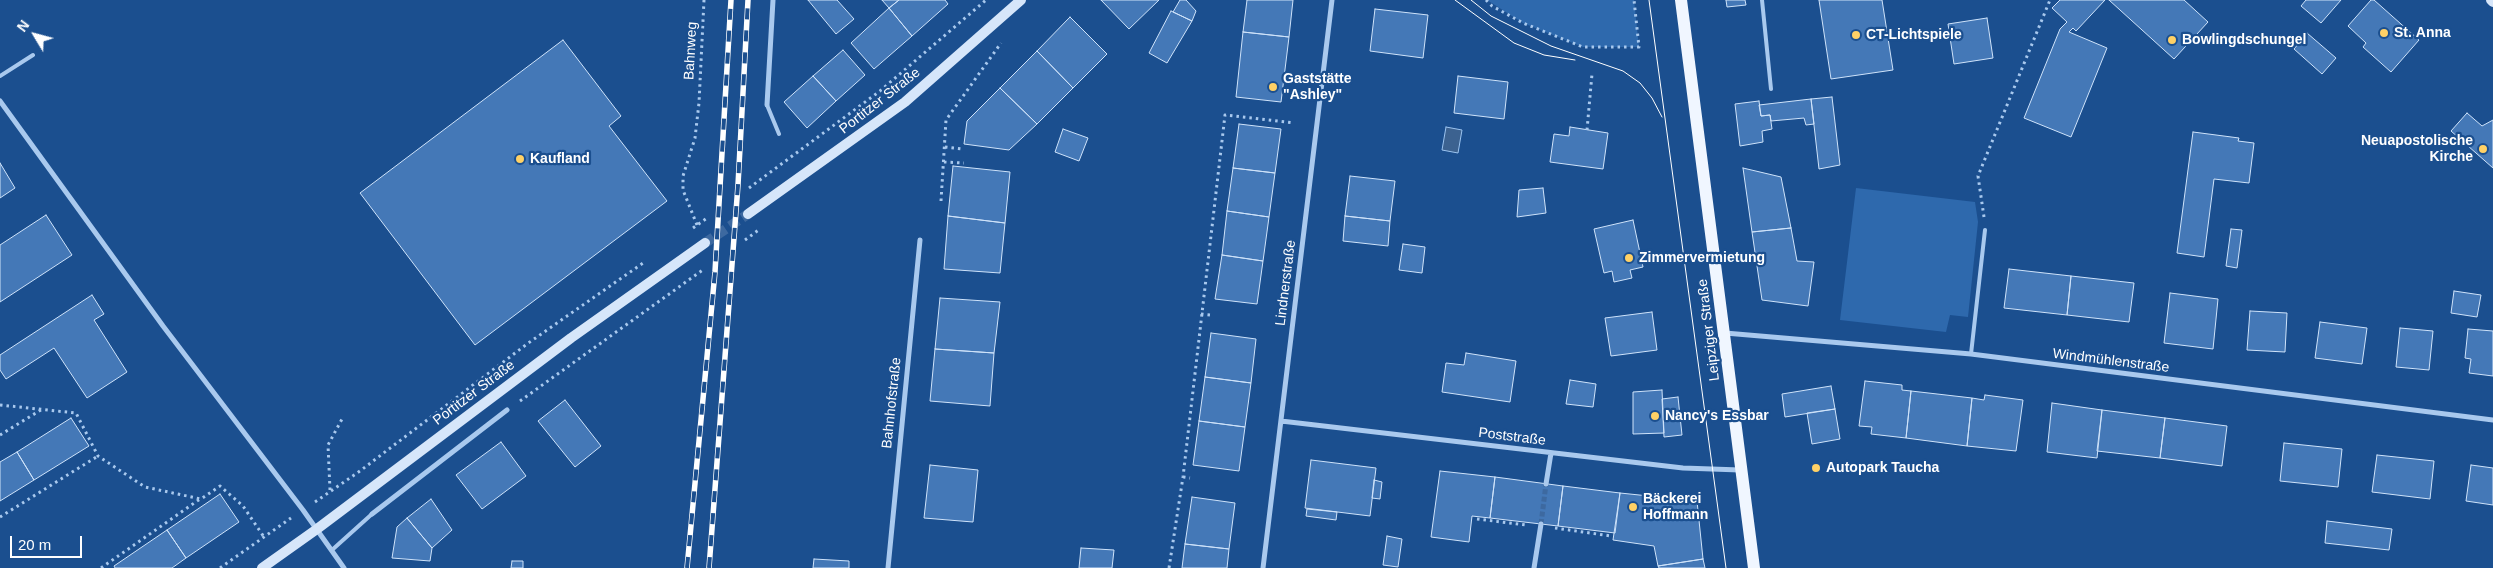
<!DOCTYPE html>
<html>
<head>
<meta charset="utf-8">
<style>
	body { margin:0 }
	#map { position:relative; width:2493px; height:568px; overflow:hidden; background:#1b4f8f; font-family:Helvetica,sans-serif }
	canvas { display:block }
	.north { position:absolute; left:10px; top:10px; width:50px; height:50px; -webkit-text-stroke:4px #1b4f8f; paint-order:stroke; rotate:307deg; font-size:14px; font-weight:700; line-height:20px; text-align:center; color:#fff }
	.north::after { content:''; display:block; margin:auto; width:18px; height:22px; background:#fff; clip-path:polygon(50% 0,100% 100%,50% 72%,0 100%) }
	.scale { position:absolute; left:10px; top:536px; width:72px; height:22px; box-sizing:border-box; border:2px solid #fff; border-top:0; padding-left:6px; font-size:15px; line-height:18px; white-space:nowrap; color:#fff; -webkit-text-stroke:4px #1b4f8f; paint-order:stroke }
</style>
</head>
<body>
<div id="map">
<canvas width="2493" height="568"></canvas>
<div class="north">N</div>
<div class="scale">20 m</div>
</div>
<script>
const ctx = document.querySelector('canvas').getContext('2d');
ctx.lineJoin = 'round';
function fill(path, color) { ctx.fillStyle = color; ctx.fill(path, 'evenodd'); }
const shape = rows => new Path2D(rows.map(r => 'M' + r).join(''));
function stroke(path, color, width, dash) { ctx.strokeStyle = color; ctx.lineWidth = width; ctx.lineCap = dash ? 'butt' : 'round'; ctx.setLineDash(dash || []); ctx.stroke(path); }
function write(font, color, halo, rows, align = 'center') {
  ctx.font = font + ' Helvetica,sans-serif'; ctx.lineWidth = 4.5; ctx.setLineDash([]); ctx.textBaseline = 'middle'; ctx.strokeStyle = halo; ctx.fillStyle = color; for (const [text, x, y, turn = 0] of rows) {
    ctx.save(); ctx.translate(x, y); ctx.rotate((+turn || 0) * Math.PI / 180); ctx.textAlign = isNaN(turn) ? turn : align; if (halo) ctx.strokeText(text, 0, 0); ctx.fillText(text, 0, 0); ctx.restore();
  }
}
fill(shape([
	[1487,0,1634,0,1639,47,1583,47,1523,23],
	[1856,188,1975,202,1978,222,1968,317,1950,315,1946,332,1840,320]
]), '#2e69ad');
const water = shape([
	[1446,127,1462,130,1458,153,1442,150,1446,127]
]);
fill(water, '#3c6290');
stroke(water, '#9cc4f0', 1);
const building = shape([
	[808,0,837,0,854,19,836,34,808,0],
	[882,0,899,0,889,8,882,0],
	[899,0,945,0,948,4,912,36,889,8,899,0],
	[1101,0,1159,0,1129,29,1101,0],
	[1180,0,1186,0,1196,11,1192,21,1173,12,1180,0],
	[1247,0,1293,0,1289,37,1243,32,1247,0],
	[1726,0,1745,0,1746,5,1727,7,1726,0],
	[1819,0,1882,0,1893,70,1831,79,1819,0],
	[2060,0,2105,0,2076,31,2073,28,2069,32,2107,48,2071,137,2024,118,2060,29,2067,22,2052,8,2060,0],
	[2109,0,2184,0,2208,22,2174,59,2109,0],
	[2306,0,2341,0,2321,23,2301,6,2306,0],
	[2371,0,2374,0,2419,40,2391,72,2363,47,2366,43,2348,26,2371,0],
	[889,8,912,36,874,69,851,43,889,8],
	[1375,9,1428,15,1423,58,1370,51,1375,9],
	[1171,11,1192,21,1167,63,1149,53,1171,11],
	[1070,17,1107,54,1073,88,1037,51,1070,17],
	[1987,18,1993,58,1954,64,1948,24,1987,18],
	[1243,32,1289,37,1281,102,1236,97,1243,32],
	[2307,33,2336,58,2322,74,2294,49,2307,33],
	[563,40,621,116,609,126,667,201,475,345,360,193,563,40],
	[843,50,865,75,836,101,813,76,843,50],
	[1037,51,1073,88,1037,124,1000,88,1037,51],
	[813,76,836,101,807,128,784,102,813,76],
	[1458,76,1508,82,1504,119,1454,113,1458,76],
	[1000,88,1037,124,1009,150,964,144,967,121,1000,88],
	[1832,97,1840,165,1819,169,1811,99,1832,97],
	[1811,99,1814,124,1806,125,1804,118,1771,121,1770,115,1761,116,1759,105,1811,99],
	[1759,101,1761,116,1770,115,1772,129,1762,131,1763,142,1740,146,1735,104,1759,101],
	[2467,113,2482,126,2493,120,2493,168,2451,131,2467,113],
	[1239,124,1281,129,1275,173,1233,168,1239,124],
	[1570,127,1608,133,1603,169,1550,162,1554,134,1569,136,1570,127],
	[1063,129,1088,138,1079,161,1055,152,1063,129],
	[2193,132,2239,138,2238,141,2254,143,2249,183,2214,179,2204,257,2177,253,2193,132],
	[0,163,15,188,0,198,0,163],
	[953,166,1010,172,1005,223,948,216,953,166],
	[1233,168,1275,173,1269,217,1227,211,1233,168],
	[1743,168,1781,177,1791,228,1752,232,1743,168],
	[1350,176,1395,181,1390,221,1345,216,1350,176],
	[1543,188,1546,213,1517,217,1519,190,1543,188],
	[1227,211,1269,217,1263,261,1222,255,1227,211],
	[46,215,72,255,0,302,0,245,46,215],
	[948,216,1005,223,1000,273,944,269,948,216],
	[1345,216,1390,221,1388,246,1343,241,1345,216],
	[1633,220,1643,267,1630,270,1632,278,1614,282,1612,271,1604,273,1594,229,1633,220],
	[1791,228,1797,261,1814,262,1808,306,1762,300,1752,232,1791,228],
	[2231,229,2242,230,2237,268,2226,266,2231,229],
	[1403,244,1425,247,1422,273,1399,270,1403,244],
	[1222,255,1263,261,1257,304,1215,299,1222,255],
	[2009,269,2071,276,2067,315,2004,308,2009,269],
	[2071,276,2134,283,2129,322,2067,315,2071,276],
	[2454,291,2481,295,2477,317,2451,313,2454,291],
	[2170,293,2218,299,2213,349,2164,343,2170,293],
	[92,295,104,314,94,320,127,372,87,398,54,348,6,379,0,370,0,355,92,295],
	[940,298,1000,302,994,353,935,349,940,298],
	[2250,311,2287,313,2285,352,2247,350,2250,311],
	[1652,312,1657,350,1611,356,1605,318,1652,312],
	[2320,322,2367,328,2362,364,2315,358,2320,322],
	[2400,328,2433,331,2429,370,2396,367,2400,328],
	[2468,329,2493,331,2493,376,2469,373,2471,359,2465,358,2468,329],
	[1211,333,1256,339,1251,383,1205,377,1211,333],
	[935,349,994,353,990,406,930,401,935,349],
	[1466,353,1516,361,1510,402,1442,392,1446,363,1464,365,1466,353],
	[1205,377,1251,383,1245,427,1199,421,1205,377],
	[1570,380,1596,384,1593,407,1566,404,1570,380],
	[1865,381,1902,385,1902,390,1911,391,1906,438,1871,434,1872,427,1859,426,1865,381],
	[1831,386,1835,409,1785,417,1782,394,1831,386],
	[1662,390,1664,433,1633,434,1633,392,1662,390],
	[1911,391,1972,398,1967,446,1906,438,1911,391],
	[1985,395,2023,400,2016,451,1967,446,1972,398,1984,400,1985,395],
	[1678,397,1682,435,1664,437,1662,399,1678,397],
	[565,400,601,446,575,467,538,421,565,400],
	[2052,403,2102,410,2097,458,2047,452,2052,403],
	[1835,409,1840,439,1812,444,1807,413,1835,409],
	[2102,410,2165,418,2160,458,2097,451,2102,410],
	[71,418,89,446,34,480,17,452,71,418],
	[2165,418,2227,426,2222,466,2160,458,2165,418],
	[1199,421,1245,427,1239,471,1193,465,1199,421],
	[501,442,526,476,482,509,456,475,501,442],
	[2284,443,2342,449,2338,487,2280,481,2284,443],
	[17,452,34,480,0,501,0,462,17,452],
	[2377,455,2434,461,2430,499,2372,492,2377,455],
	[1311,460,1376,468,1370,516,1305,508,1311,460],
	[930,465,978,470,973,522,924,518,930,465],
	[2471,465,2493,468,2493,505,2466,501,2471,465],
	[1440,471,1495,477,1490,518,1472,516,1469,542,1431,537,1440,471],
	[1495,477,1563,486,1558,526,1490,518,1495,477],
	[1374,480,1382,482,1380,499,1372,498,1374,480],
	[1563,486,1620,493,1615,533,1558,526,1563,486],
	[1620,493,1697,501,1703,559,1658,566,1654,546,1613,540,1620,493],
	[220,494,239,522,186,558,167,530,220,494],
	[1192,497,1235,503,1229,549,1185,544,1192,497],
	[431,499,452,530,432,548,407,518,431,499],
	[1307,509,1337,512,1336,520,1306,516,1307,509],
	[407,518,432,548,430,561,392,558,397,527,407,518],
	[2327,521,2392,529,2389,550,2325,543,2327,521],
	[167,530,186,558,172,568,115,568,114,566,167,530],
	[1387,536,1402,539,1398,567,1383,565,1387,536],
	[1185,544,1229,549,1227,568,1182,568,1185,544],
	[1081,548,1114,550,1112,568,1079,568,1081,548],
	[814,559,849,561,849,568,813,568,814,559],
	[1703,559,1705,568,1659,568,1658,566,1703,559],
	[512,561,523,561,523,568,511,568,512,561]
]);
fill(building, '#4478b7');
stroke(building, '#cfe3fa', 1);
stroke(shape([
	[1541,524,1546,484]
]), '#3d69a0', 5, [5, 2.5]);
stroke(shape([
	[705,243,748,214]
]), '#3d69a0', 10, [10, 5]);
stroke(shape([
	[1486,0,1492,6,1523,23,1583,47,1639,47,1634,0],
	[1587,130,1592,74],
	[945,147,963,149],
	[944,162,964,163],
	[749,188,880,91,986,0],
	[941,201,946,120,1001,43],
	[1984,217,1978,176,2050,0],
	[697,225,683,190,683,176,695,138,699,103,704,0],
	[693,228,707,218],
	[745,240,760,229],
	[1201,314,1211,315],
	[520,401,704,269],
	[0,405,76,413,98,456,145,487,201,499,220,486,243,506,264,537],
	[0,435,44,408],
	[1183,477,1190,478],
	[330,490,328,445,342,419],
	[315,502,360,471,527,344,643,263],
	[0,517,98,456],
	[1477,519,1526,525],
	[1555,528,1611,536],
	[101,568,200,499],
	[220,568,291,518],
	[1169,568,1183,477,1225,115,1294,123]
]), '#a9c9ee', 3, [2.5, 4]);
stroke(shape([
	[1762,0,1771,89],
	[0,76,33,55],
	[767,105,779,134],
	[1971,354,1985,230],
	[332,550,372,514]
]), '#a9c9ee', 4);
stroke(shape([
	[0,101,163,326,303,510,344,568],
	[767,105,773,0],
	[1725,333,1971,354,2493,420],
	[1281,421,1683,468,1740,470],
	[1546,484,1551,453],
	[372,514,507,410],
	[888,568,920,240],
	[1263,568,1332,0],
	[1534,568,1541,524]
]), '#a9c9ee', 5);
stroke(shape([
	[2491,0,2493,2],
	[748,214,905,102,1021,0],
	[262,568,317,529,571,338,705,243]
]), '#d6e6fa', 10);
stroke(shape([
	[1681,0,1754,568]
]), '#f0f6ff', 12);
stroke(shape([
	[1455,0,1514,43,1544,55,1575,60],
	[1471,0,1491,16,1551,46,1623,71,1640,83,1652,98,1662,117],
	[1649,0,1726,568]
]), '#fff', 1);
const rail = shape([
	[687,568,715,272,731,0],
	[709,568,738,185,748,0]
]);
stroke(rail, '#fff', 5.5);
stroke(rail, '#1b4f8f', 4, [11]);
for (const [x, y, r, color] of [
	[2384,33,5,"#ffd166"],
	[1856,35,5,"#ffd166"],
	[2172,40,5,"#ffd166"],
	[1273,87,5,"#ffd166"],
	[2483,149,5,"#ffd166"],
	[520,159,5,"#ffd166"],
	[1629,258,5,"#ffd166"],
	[1655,416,5,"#ffd166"],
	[1816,468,5,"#ffd166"],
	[1633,507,5,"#ffd166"]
]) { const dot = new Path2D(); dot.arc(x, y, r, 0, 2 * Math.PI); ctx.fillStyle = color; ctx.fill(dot); stroke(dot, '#1b4f8f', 2); }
write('bold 14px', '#fff', '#1b4f8f', [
	["St. Anna",2394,33],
	["CT-Lichtspiele",1866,35],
	["Bowlingdschungel",2182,40],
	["Gaststätte",1283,79],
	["\"Ashley\"",1283,95],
	["Neuapostolische",2473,141,"right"],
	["Kirche",2473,157,"right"],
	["Kaufland",530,159],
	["Zimmervermietung",1639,258],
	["Nancy's Essbar",1665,416],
	["Autopark Taucha",1826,468],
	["Bäckerei",1643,499],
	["Hoffmann",1643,515]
], 'left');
write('14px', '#fff', '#1b4f8f', [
	["Bahnweg",691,51,-87],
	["Portitzer Straße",880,101,-38],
	["Lindnerstraße",1286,283,-83],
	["Leipziger Straße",1709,330,-97],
	["Windmühlenstraße",2111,361,7],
	["Portitzer Straße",474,393,-37],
	["Bahnhofstraße",892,403,-84],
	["Poststraße",1512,437,7]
]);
</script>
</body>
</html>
